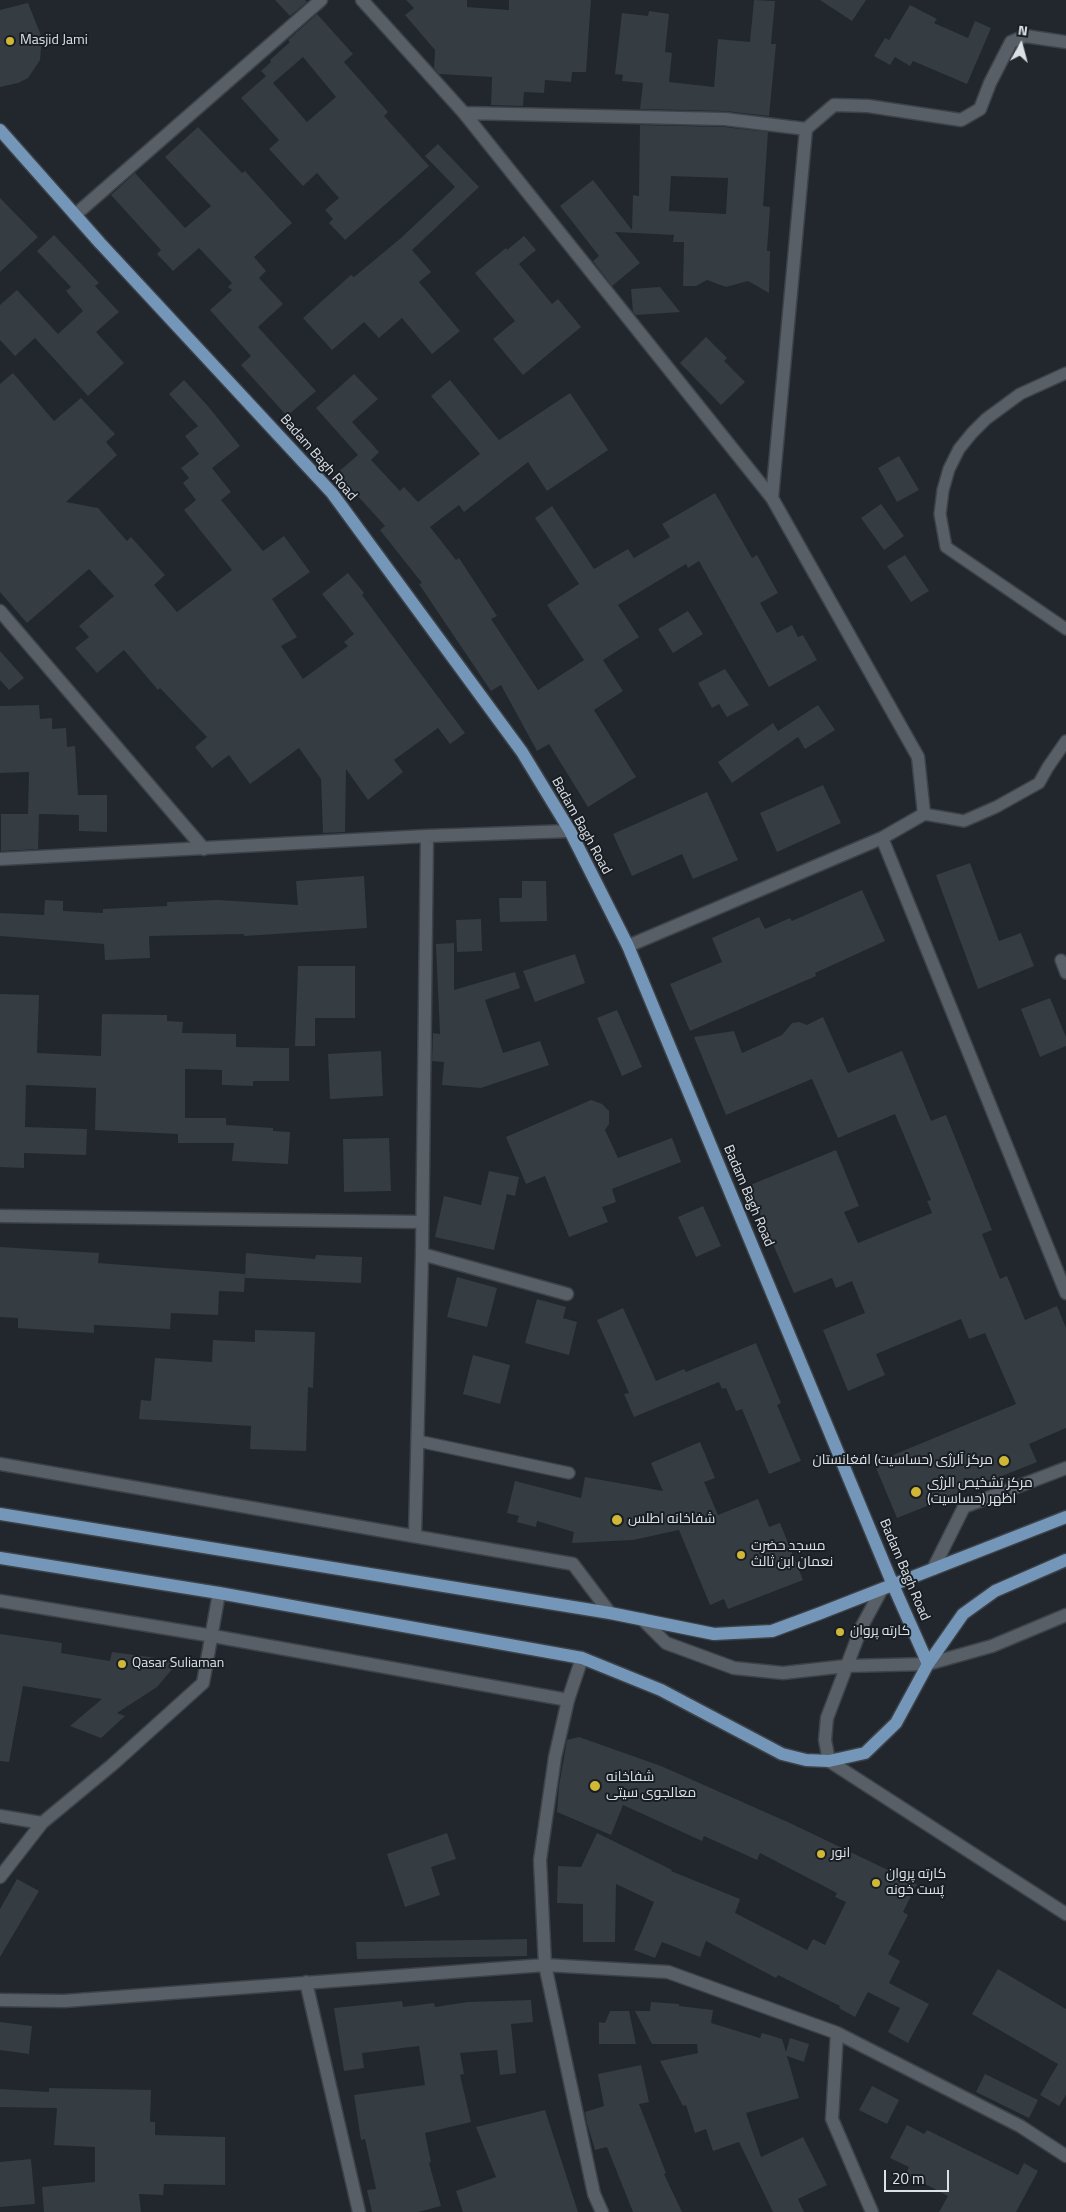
<!DOCTYPE html>
<html>
<head>
<meta charset="utf-8">
<style>
	body { margin:0 }
	#map { position:relative; width:1066px; height:2212px; overflow:hidden; background:#21272d; font-family:"Titillium Web",sans-serif }
	canvas { display:block }
	.north { position:absolute; left:996px; top:20px; width:50px; height:50px; -webkit-text-stroke:4px #181e24; paint-order:stroke; rotate:7deg; font-size:14px; font-weight:700; line-height:20px; text-align:center; color:#dce1e5 }
	.north::after { content:''; display:block; margin:auto; width:18px; height:22px; background:#dce1e5; clip-path:polygon(50% 0,100% 100%,50% 72%,0 100%) }
	.scale { position:absolute; left:884px; top:2170px; width:65px; height:22px; box-sizing:border-box; border:2px solid #dce1e5; border-top:0; padding-left:6px; font-size:15px; line-height:18px; white-space:nowrap; color:#dce1e5; -webkit-text-stroke:4px #181e24; paint-order:stroke }
</style>
</head>
<body>
<div id="map">
<canvas width="1066" height="2212"></canvas>
<div class="north">N</div>
<div class="scale">20 m</div>
</div>
<script>
const ctx = document.querySelector('canvas').getContext('2d');
ctx.lineJoin = 'round';
function fill(path, color) { ctx.fillStyle = color; ctx.fill(path, 'evenodd'); }
const shape = rows => new Path2D(rows.map(r => 'M' + r).join(''));
function stroke(path, color, width, dash) { ctx.strokeStyle = color; ctx.lineWidth = width; ctx.lineCap = dash ? 'butt' : 'round'; ctx.setLineDash(dash || []); ctx.stroke(path); }
function write(font, color, halo, rows, align = 'center') {
  ctx.font = font + ' "Titillium Web",Cairo,sans-serif'; ctx.lineWidth = 4; ctx.setLineDash([]); ctx.textBaseline = 'middle'; ctx.strokeStyle = halo; ctx.fillStyle = color; for (const [text, x, y, turn = 0] of rows) {
    ctx.save(); ctx.translate(x, y); ctx.rotate((+turn || 0) * Math.PI / 180); ctx.textAlign = isNaN(turn) ? turn : align; if (halo) ctx.strokeText(text, 0, 0); ctx.fillText(text, 0, 0); ctx.restore();
  }
}
fill(shape([
	[275,0,305,0,307,2,290,16],
	[406,0,467,0,467,7,509,10,509,0,591,0,586,72,572,72,571,82,545,80,544,93,524,92,523,106,491,105,492,77,439,74,434,68,435,50,405,15,414,8],
	[754,0,775,1,771,44,776,44,769,116,725,111,640,109,643,83,622,81,623,75,615,74,622,13,648,16,649,11,669,14,665,52,672,53,669,82,714,87,718,39,750,42],
	[820,0,866,0,852,21],
	[28,3,42,38,40,60,28,78,18,83,0,87,0,10],
	[910,5,937,19,934,23,968,38,975,21,991,28,967,84,913,61,910,66,895,57,890,65,874,56,885,38,889,40],
	[317,14,353,54,344,62,388,112,384,116,429,166,345,240,329,223,333,219,325,210,339,198,317,173,303,186,269,149,279,140,241,98,266,76,261,71,271,62,270,60,290,42,288,40],
	[303,57,336,97,307,122,273,83],
	[640,125,724,127,768,132,763,206,770,207,767,251,770,251,769,293,748,281,726,287,707,280,696,286,683,286,684,242,673,242,674,235,615,232,640,263,612,286,593,261,599,256,560,206,593,180,632,230,633,195,639,196],
	[671,176,728,178,726,214,669,211],
	[198,127,242,173,245,171,292,223,254,257,266,271,259,278,283,304,258,327,316,391,287,416,241,365,251,356,210,310,232,290,228,287,232,283,199,248,173,271,157,254,161,250,111,195,135,173,185,228,211,206,165,157],
	[438,144,479,187,412,250,431,272,419,282,460,331,432,354,402,318,379,338,364,322,332,350,303,318,351,275,354,277,401,238,455,187,425,156],
	[0,198,38,237,0,272],
	[54,235,99,283,95,286,119,312,96,332,124,363,88,396,35,338,15,356,0,340,0,305,17,290,58,334,83,311,66,291,71,287,37,251],
	[524,236,536,250,519,264,552,304,558,299,581,327,523,375,493,339,515,321,475,273,506,248,507,250],
	[660,287,680,312,636,315,633,312,631,289],
	[706,337,727,358,724,361,745,382,721,405,680,363],
	[13,373,54,421,81,398,115,434,106,442,117,455,66,502,98,508,127,541,131,537,165,575,154,585,177,612,232,570,184,510,196,500,183,483,189,478,181,468,199,454,185,436,198,426,169,394,184,380,207,405,240,446,212,468,231,492,221,500,263,551,284,536,310,572,272,599,297,637,281,646,303,679,348,646,344,642,354,634,322,594,348,573,364,593,362,595,465,733,450,744,438,728,394,760,403,772,368,800,346,769,345,832,323,833,321,779,299,748,250,784,229,755,212,768,195,747,207,737,160,688,158,690,124,650,97,673,75,648,89,637,79,626,114,596,89,569,27,623,0,592,0,384],
	[354,374,378,399,352,422,379,452,371,460,400,491,404,487,418,502,480,454,431,396,450,380,499,440,570,393,608,450,547,491,528,462,464,512,459,505,430,527,456,560,459,558,497,616,491,619,538,690,584,660,547,605,579,584,535,518,552,506,594,569,628,549,634,558,670,537,662,524,715,493,752,558,757,555,778,593,760,603,777,633,792,625,798,637,803,635,817,660,769,687,699,561,688,568,686,564,618,605,639,637,603,660,623,691,594,710,636,777,588,807,549,744,537,751,501,685,491,691,419,584,422,583,380,530,385,526,337,473,358,455,316,408],
	[899,456,919,490,897,502,878,468],
	[881,504,904,536,884,550,861,518],
	[905,555,929,591,911,602,887,566],
	[688,611,703,634,673,653,658,629],
	[0,651,24,678,9,690,0,680],
	[725,669,749,705,727,717,719,704,712,708,698,683],
	[39,705,40,719,52,718,52,729,66,728,67,747,75,746,78,795,107,795,107,832,79,831,79,815,39,814,38,849,1,851,1,814,28,814,29,772,0,773,0,706],
	[818,705,835,730,805,749,798,737,732,783,718,762,773,723,778,731],
	[823,785,841,823,777,852,760,813],
	[707,792,738,860,693,879,682,854,632,876,613,834],
	[970,863,999,941,1021,933,1034,966,978,989,936,875],
	[364,876,367,928,244,936,244,934,149,936,150,958,105,960,104,944,0,936,0,913,44,915,45,900,63,901,63,911,103,913,103,909,167,906,167,902,218,900,298,905,296,881],
	[522,881,546,881,547,921,500,922,499,898,522,898],
	[862,890,885,941,815,973,816,976,690,1031,670,984,722,962,712,938,759,917,765,929,790,918,792,921],
	[481,919,482,951,457,952,456,920],
	[454,943,454,990,515,972,520,988,485,1000,503,1053,540,1041,549,1065,481,1088,442,1085,444,1062,432,1061,433,1033,440,1034,436,944],
	[575,954,585,983,535,1002,523,971],
	[298,966,355,966,355,1018,315,1018,315,1046,295,1046],
	[0,994,39,995,37,1053,101,1056,102,1014,167,1015,167,1021,183,1022,182,1033,236,1034,236,1047,289,1048,289,1081,253,1081,253,1086,222,1085,222,1070,185,1069,185,1118,226,1118,226,1125,273,1128,273,1131,290,1132,288,1164,232,1161,234,1143,178,1143,178,1134,95,1130,96,1088,26,1085,25,1127,87,1129,86,1155,24,1153,24,1168,0,1167],
	[1050,998,1066,1037,1066,1046,1040,1057,1021,1009],
	[617,1010,642,1067,622,1076,597,1018],
	[823,1017,848,1073,902,1051,931,1121,946,1115,992,1230,982,1234,1000,1279,1007,1276,1025,1320,1057,1306,1066,1328,1066,1428,1029,1444,1037,1462,897,1518,874,1463,1016,1404,985,1333,969,1339,961,1319,876,1354,885,1375,848,1391,823,1330,865,1313,852,1281,836,1288,832,1278,794,1293,748,1186,836,1150,859,1206,844,1212,858,1243,932,1213,927,1201,931,1200,895,1114,838,1138,812,1079,726,1115,694,1037,734,1031,742,1053,782,1035,792,1023,799,1022,807,1025],
	[381,1051,383,1096,330,1099,328,1054],
	[591,1100,602,1104,609,1111,609,1124,605,1130,618,1158,672,1138,681,1162,612,1189,616,1202,602,1207,608,1222,569,1237,545,1176,526,1184,506,1137],
	[389,1138,391,1191,344,1192,343,1139],
	[489,1171,519,1177,515,1196,507,1194,494,1250,435,1237,444,1196,481,1205],
	[703,1206,721,1246,696,1257,678,1217],
	[0,1247,99,1253,98,1263,245,1274,244,1292,219,1291,218,1315,171,1313,170,1329,94,1325,94,1333,18,1328,18,1318,0,1317],
	[246,1253,315,1259,316,1255,362,1257,361,1283,245,1278],
	[457,1277,497,1288,487,1327,447,1317],
	[537,1299,566,1307,563,1318,577,1322,569,1355,525,1343],
	[623,1308,656,1381,684,1369,686,1372,756,1343,781,1403,777,1405,801,1461,769,1474,742,1409,736,1411,726,1388,722,1389,719,1382,634,1417,624,1394,629,1393,597,1320],
	[255,1330,315,1332,313,1388,308,1387,306,1451,250,1449,251,1426,139,1419,141,1400,151,1401,155,1358,212,1362,213,1340,255,1342],
	[473,1355,510,1365,500,1404,463,1394],
	[700,1442,715,1478,704,1482,718,1515,758,1499,769,1527,780,1523,803,1580,728,1609,724,1599,710,1605,679,1530,633,1540,572,1543,574,1532,537,1521,536,1527,517,1522,519,1516,507,1513,515,1481,581,1498,585,1477,663,1491,651,1463],
	[0,1634,62,1643,61,1653,110,1661,112,1652,179,1661,157,1687,117,1713,125,1716,101,1738,70,1726,102,1699,23,1686,9,1762,0,1761],
	[579,1737,661,1766,792,1824,917,1884,903,1912,908,1915,888,1954,900,1961,889,1983,929,2004,908,2043,888,2032,900,2008,868,1992,855,2017,839,2008,840,2006,778,1975,776,1978,706,1941,700,1957,662,1942,655,1958,634,1950,654,1902,616,1884,615,1942,583,1942,583,1904,557,1903,558,1866,581,1867,597,1833,672,1870,671,1871,740,1899,735,1913,807,1950,813,1939,825,1945,846,1902,835,1897,837,1893,760,1853,757,1860,704,1836,702,1841,623,1805,611,1835,557,1812,559,1786,567,1740],
	[447,1833,456,1859,431,1867,440,1895,405,1907,387,1854],
	[17,1879,39,1891,0,1957,0,1909],
	[527,1939,527,1956,357,1959,356,1942],
	[998,1969,1066,2009,1066,2095,1059,2106,1040,2095,1058,2064,972,2014],
	[531,2000,533,2022,511,2024,516,2073,500,2075,497,2050,460,2053,464,2074,460,2075,471,2122,425,2133,431,2162,429,2163,441,2206,418,2212,372,2212,367,2190,376,2189,365,2139,361,2140,354,2095,425,2085,419,2046,362,2053,364,2068,344,2071,334,2008,402,2001,403,2007,434,2003,435,2007,468,2002],
	[651,2002,679,2004,679,2006,713,2010,711,2023,760,2038,762,2033,782,2039,786,2052,790,2038,809,2044,804,2062,787,2056,799,2098,746,2113,761,2157,803,2137,827,2185,798,2199,804,2212,773,2212,739,2142,713,2151,706,2129,695,2133,686,2105,683,2106,660,2061,698,2053,697,2044,652,2044,635,2011,650,2011],
	[610,2011,629,2011,636,2044,599,2044,599,2022,605,2023],
	[0,2022,32,2026,29,2054,0,2050],
	[641,2065,649,2102,639,2104,666,2173,664,2174,682,2212,633,2212,607,2147,595,2150,587,2123,585,2112,604,2106,598,2074],
	[985,2074,1038,2100,1029,2118,976,2092],
	[872,2086,899,2100,887,2124,859,2110],
	[49,2088,151,2090,150,2122,155,2122,155,2135,225,2137,225,2185,164,2184,163,2195,139,2194,141,2212,44,2212,42,2187,95,2182,95,2147,54,2145,57,2108,0,2107,0,2089,49,2092],
	[545,2110,578,2212,463,2212,456,2191,496,2177,476,2127],
	[907,2125,924,2134,927,2130,1018,2175,1024,2163,1038,2171,1016,2212,939,2212,948,2196,906,2174,909,2167,890,2158],
	[31,2159,35,2204,0,2207,0,2162]
]), '#353c42');
const service = shape([
	[1066,373,1020,394,986,419,972,433,959,449,949,469,943,490,940,514,946,547,1066,629],
	[924,814,964,821,996,807,1039,783,1048,767,1066,741],
	[1061,960,1066,973],
	[418,1441,569,1473]
]);
const minor = shape([
	[362,0,464,113,772,498],
	[464,113,725,119,806,129],
	[75,215,321,0],
	[0,611,204,849],
	[882,838,1066,1293],
	[0,859,427,836,570,831],
	[628,946,882,838,924,814,918,757,772,498,806,129,834,105,868,106,961,120,980,109,990,83,1011,42,1025,36,1066,42],
	[0,1216,422,1222],
	[422,1254,567,1294],
	[415,1536,422,1254,427,836],
	[933,1569,964,1507,1066,1468],
	[582,1658,568,1700,555,1757,540,1860,545,1965,594,2194,602,2212],
	[0,1816,42,1823],
	[0,1877,42,1823,112,1765,203,1683,219,1593],
	[306,1982,359,2212],
	[0,2000,64,2001,545,1965,668,1972,837,2033,1020,2126,1066,2156],
	[837,2033,832,2119,872,2212]
]);
const tertiary = shape([
	[0,1464,573,1564,610,1613],
	[0,1601,213,1636,568,1700]
]);
const secondary = shape([
	[882,1589,862,1626,827,1718,825,1740,829,1761,1066,1914],
	[642,1619,666,1643,734,1668,783,1673,846,1666,928,1664,992,1646,1066,1615]
]);
const primary = shape([
	[0,130,100,243,332,493,522,752,570,831,628,946,893,1585,928,1664],
	[0,1514,610,1613,714,1634,772,1631,818,1614,1066,1517],
	[0,1558,219,1593,582,1658,661,1690,782,1754,806,1760,829,1761,865,1753,896,1723,928,1664,963,1614,995,1591,1066,1560]
]);
stroke(service, '#3c4248', 14);
stroke(minor, '#3c4248', 15);
stroke(tertiary, '#3c4248', 15);
stroke(secondary, '#3c4248', 15);
stroke(primary, '#3c4248', 15);
stroke(service, '#585f66', 11);
stroke(minor, '#585f66', 12);
stroke(tertiary, '#585f66', 12);
stroke(secondary, '#585f66', 12);
stroke(primary, '#7497b9', 12);
for (const [x, y, r, color] of [
	[10,41,5,"#d1b736"],
	[1004,1461,6,"#d1b736"],
	[916,1492,6,"#d1b736"],
	[617,1520,6,"#d1b736"],
	[741,1555,5,"#d1b736"],
	[840,1632,5,"#d1b736"],
	[122,1664,5,"#d1b736"],
	[595,1786,6,"#d1b736"],
	[821,1854,5,"#d1b736"],
	[876,1883,5,"#d1b736"]
]) { const dot = new Path2D(); dot.arc(x, y, r, 0, 2 * Math.PI); ctx.fillStyle = color; ctx.fill(dot); stroke(dot, '#181e24', 2); }
write('14px', '#dce1e5', '#181e24', [
	["Masjid Jami",20,41],
	["مرکز آلرژی (حساسیت) افغانستان",993,1461,"right"],
	["مرکز تشخیص الرژی",927,1484],
	["(حساسیت) اظهر",927,1500],
	["شفاخانه اطلس",628,1520],
	["مسجد حضرت",751,1547],
	["نعمان ابن ثالث",751,1563],
	["کارته پروان",850,1632],
	["Qasar Suliaman",132,1664],
	["شفاخانه",606,1778],
	["معالجوی سیتی",606,1794],
	["انور",831,1854],
	["کارته پروان",886,1875],
	["پُست خونه",886,1891]
], 'left');
write('14px', '#dce1e5', '#181e24', [
	["Badam Bagh Road",318,458,49],
	["Badam Bagh Road",581,826,61],
	["Badam Bagh Road",748,1196,67],
	["Badam Bagh Road",904,1570,67]
]);
</script>
</body>
</html>
